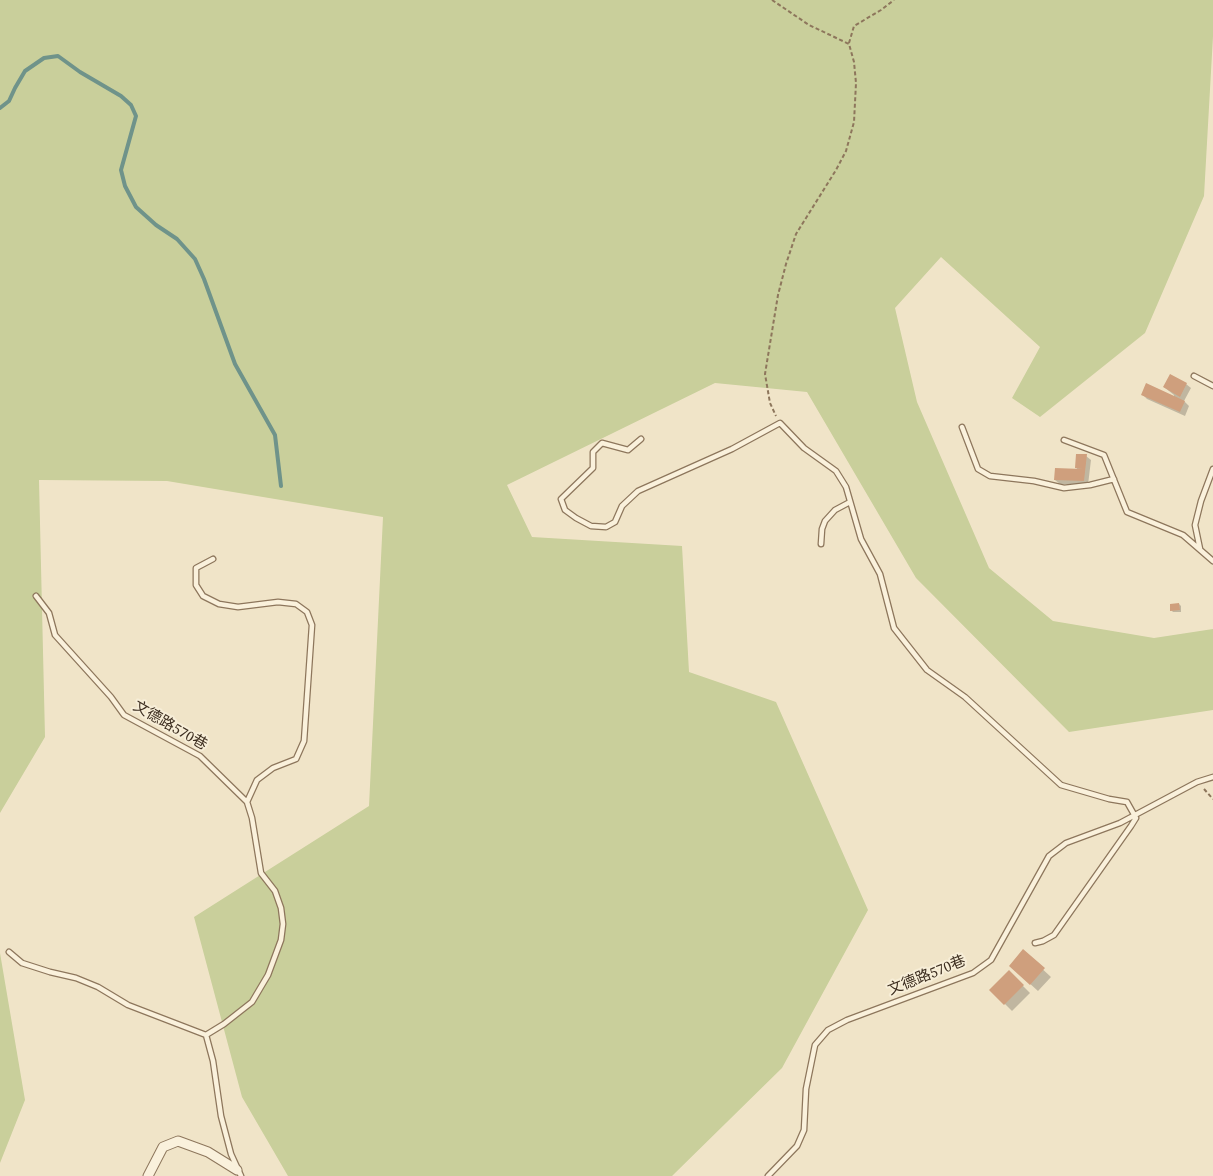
<!DOCTYPE html>
<html>
<head>
<meta charset="utf-8">
<style>
	body { margin:0 }
	canvas { display:block; background:#f0e4c8 }
</style>
</head>
<body>
<canvas width="1213" height="1176"></canvas>
<script>
const ctx = document.querySelector('canvas').getContext('2d');
ctx.lineJoin = 'round';
function fill(path, color) { ctx.fillStyle = color; ctx.fill(path, 'evenodd'); }
const shape = rows => new Path2D(rows.map(r => 'M' + r).join(''));
function stroke(path, color, width, dash) { ctx.strokeStyle = color; ctx.lineWidth = width; ctx.lineCap = dash ? 'butt' : 'round'; ctx.setLineDash(dash || []); ctx.stroke(path); }
function write(font, color, halo, rows, align = 'center') {
  ctx.font = font + ' "Source Serif 4","Noto Sans TC",serif'; ctx.lineWidth = 4; ctx.setLineDash([]); ctx.textBaseline = 'middle'; ctx.strokeStyle = halo; ctx.fillStyle = color; for (const [text, x, y, turn = 0] of rows) {
    ctx.save(); ctx.translate(x, y); ctx.rotate((+turn || 0) * Math.PI / 180); ctx.textAlign = isNaN(turn) ? turn : align; if (halo) ctx.strokeText(text, 0, 0); ctx.fillText(text, 0, 0); ctx.restore();
  }
}
fill(shape([
	[0,0,1213,0,1213,36,1204,196,1145,333,1040,417,1012,398,1040,347,941,257,895,308,917,402,989,568,1053,621,1154,638,1213,629,1213,710,1069,732,916,578,807,392,715,383,507,485,532,537,682,546,689,672,776,702,868,910,782,1068,672,1176,288,1176,242,1097,194,917,369,806,383,517,167,481,39,480,45,737,0,813],
	[0,953,25,1100,0,1163]
]), '#c9cf9b');
fill(shape([
	[1186,384,1191,388,1184,401,1189,406,1185,416,1147,399,1143,395,1174,397,1174,395,1164,387],
	[1077,455,1086,456,1091,460,1088,485,1060,484,1055,480,1077,470],
	[1179,604,1181,606,1181,612,1173,612,1171,610],
	[1023,951,1051,977,1038,991,1018,973],
	[1009,972,1030,993,1012,1011,991,990]
]), '#0003');
stroke(shape([
	[0,108,9,101,15,88,25,71,44,58,58,56,80,72,121,96,131,105,136,116,121,170,125,186,136,207,156,225,177,239,195,259,204,279,235,364,275,435,281,486]
]), '#6f938a', 4);
fill(shape([
	[1170,374,1187,383,1180,397,1163,387],
	[1146,383,1185,401,1180,412,1141,395],
	[1076,454,1087,454,1084,481,1054,480,1055,468,1082,469,1075,468],
	[1179,603,1180,610,1170,611,1170,604],
	[1023,949,1045,968,1030,985,1009,966],
	[1009,970,1024,985,1004,1005,989,990]
]), '#cf9f7d');
const service = shape([
	[1194,376,1213,386],
	[962,427,978,469,990,476,1034,481,1064,488,1090,485,1114,479],
	[641,439,628,450,602,443,593,452,593,468,561,499,565,510,576,518,591,526,606,527,615,522,622,506,638,491,732,449,780,423,804,448,836,471,846,487,861,539,880,574,894,628,927,670,965,697,1061,785,1109,799,1127,802,1136,818,1131,826,1054,935,1043,941,1035,943],
	[1064,440,1104,455,1127,512,1183,535,1213,561],
	[821,544,822,529,825,521,835,510,850,502],
	[1200,549,1195,525,1201,501,1213,469],
	[213,559,196,568,196,585,203,596,219,604,238,607,278,602,296,604,307,612,312,625,304,741,296,759,273,768,257,780,247,802],
	[36,596,49,613,55,635,111,697,124,715,200,756,247,802,252,818,261,873,275,891,281,908,283,924,281,940,268,975,252,1002,224,1024,206,1035,213,1061,221,1116,231,1154,241,1176],
	[9,952,22,963,50,972,76,978,98,987,128,1005,206,1035],
	[768,1176,797,1146,804,1130,806,1089,815,1045,828,1030,847,1020,973,973,991,960,1049,856,1066,843,1120,823,1197,782,1213,777]
]);
const minor = shape([
	[148,1176,163,1147,178,1141,208,1152,237,1170]
]);
stroke(service, '#8d765c', 7);
stroke(minor, '#8d765c', 11);
stroke(shape([
	[772,0,809,25,849,44,854,62,856,83,854,122,846,151,836,170,796,234,786,264,778,295,765,374,770,403,776,416],
	[849,43,854,26,881,10,894,0],
	[1204,789,1213,799]
]), '#8d765c', 2, [4, 2.5]);
stroke(service, '#faf1dc', 4.5);
stroke(minor, '#faf1dc', 9);
write('15px', '#3d2e20', '#f7eed8', [
	["文德路570巷",170,726,30],
	["文德路570巷",927,976,-22]
]);
</script>
</body>
</html>
